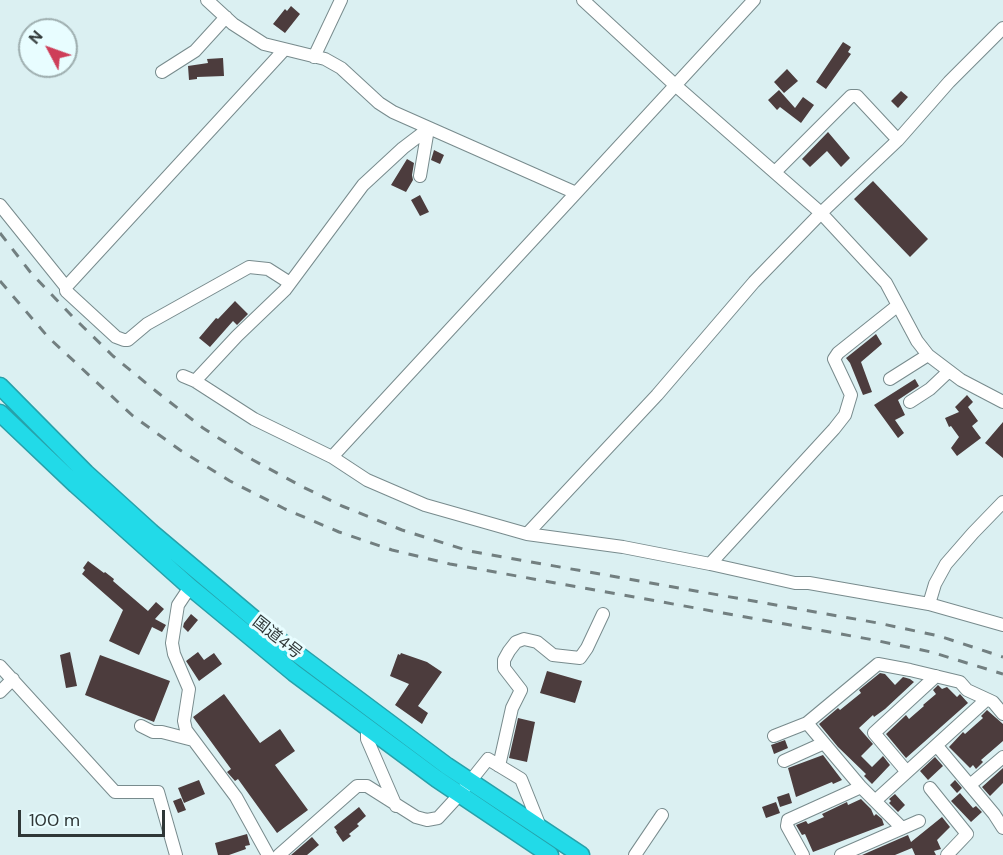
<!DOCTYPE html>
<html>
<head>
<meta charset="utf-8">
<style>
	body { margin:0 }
	#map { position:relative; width:1003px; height:855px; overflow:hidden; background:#dbf0f2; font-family:"DM Sans",sans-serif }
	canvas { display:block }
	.north { position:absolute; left:18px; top:18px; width:60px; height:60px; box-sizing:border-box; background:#e8fdff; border:2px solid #9eaeaf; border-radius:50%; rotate:311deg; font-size:16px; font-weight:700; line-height:24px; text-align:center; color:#2f3737 }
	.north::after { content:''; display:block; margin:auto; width:21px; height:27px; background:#ce3e59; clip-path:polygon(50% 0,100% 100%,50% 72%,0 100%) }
	.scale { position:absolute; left:18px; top:810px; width:147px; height:27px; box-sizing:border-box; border:3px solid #2f3737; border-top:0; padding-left:8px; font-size:18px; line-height:21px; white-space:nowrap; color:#2f3737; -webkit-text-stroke:4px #e8fdff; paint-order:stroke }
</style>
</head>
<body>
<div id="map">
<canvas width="1003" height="855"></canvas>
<div class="north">N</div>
<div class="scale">100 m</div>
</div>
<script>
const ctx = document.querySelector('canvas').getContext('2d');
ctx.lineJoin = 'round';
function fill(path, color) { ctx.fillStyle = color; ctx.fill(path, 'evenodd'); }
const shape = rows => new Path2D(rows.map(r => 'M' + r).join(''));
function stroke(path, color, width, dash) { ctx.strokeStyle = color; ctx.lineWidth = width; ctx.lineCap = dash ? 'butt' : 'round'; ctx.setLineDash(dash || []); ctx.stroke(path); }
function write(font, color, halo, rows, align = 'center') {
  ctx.font = font + ' "DM Sans","Noto Sans JP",sans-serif'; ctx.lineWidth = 6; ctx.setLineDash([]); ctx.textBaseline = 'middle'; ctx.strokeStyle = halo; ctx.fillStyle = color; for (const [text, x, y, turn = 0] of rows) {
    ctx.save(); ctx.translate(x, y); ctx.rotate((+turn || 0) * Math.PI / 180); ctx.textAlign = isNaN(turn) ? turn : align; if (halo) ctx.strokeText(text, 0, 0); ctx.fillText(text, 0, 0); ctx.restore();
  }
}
fill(shape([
	[291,6,300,14,285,33,273,24,285,9,287,11],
	[843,42,851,47,848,52,851,54,826,89,816,82],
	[223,58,224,76,197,77,197,79,189,80,188,66,208,63,207,59],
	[787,69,798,81,784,93,774,82],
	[779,90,795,108,803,97,814,105,801,123,780,107,777,110,768,100],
	[901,91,908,97,898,108,891,101],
	[828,132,850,158,841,167,827,151,810,167,802,159],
	[434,150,444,155,440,164,431,160],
	[407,159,414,163,412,175,413,180,406,192,391,185],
	[873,181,928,239,910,257,854,199],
	[420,195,429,212,420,216,411,200],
	[235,301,248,314,237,325,233,321,210,347,199,338,216,318,218,319],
	[876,334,882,344,861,362,872,392,863,395,850,363,846,358],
	[915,379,919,386,898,400,905,415,895,420,904,433,898,438,874,405],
	[967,395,973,402,968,407,978,421,972,426,981,438,957,456,951,448,959,437,951,426,949,427,945,418,959,412,955,407],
	[1003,422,1003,458,985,443],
	[88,561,104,573,105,572,114,579,113,581,148,611,156,602,164,609,155,619,166,625,162,632,152,627,139,655,109,641,123,610,82,574,85,570,83,568],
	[191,614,198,620,188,632,183,627,184,623],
	[70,652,77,686,66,688,60,655],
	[198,652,204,660,214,653,222,664,199,681,186,661],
	[401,653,427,662,442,672,418,706,428,713,422,724,395,705,409,684,390,676,398,654,400,655],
	[100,655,170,681,154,722,85,695],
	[547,671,582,681,575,703,540,693],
	[880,673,885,674,895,685,903,677,910,679,914,682,885,709,874,717,873,715,859,728,873,744,861,756,872,767,883,756,890,765,872,784,864,776,866,774,838,747,819,724,838,708,840,710,861,693,859,690],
	[938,685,942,689,947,687,957,697,960,694,968,703,906,758,886,734,906,715,909,719,924,706,923,705,936,694,933,690],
	[224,694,260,743,280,729,295,751,275,765,308,810,277,833,238,779,235,781,227,772,231,769,193,717],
	[987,710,1003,724,1003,741,981,760,983,762,976,769,973,765,970,768,949,747,963,732,965,734,983,718,981,716],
	[518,718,535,722,527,762,509,758],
	[785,740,788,748,774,754,771,745],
	[823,755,842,780,833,784,832,782,796,797,788,768],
	[935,757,943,766,928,780,920,771],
	[1003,768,1003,783,990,796,982,787],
	[199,780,205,794,184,803,178,788],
	[955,780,962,788,957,793,950,785],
	[789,793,792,803,780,807,777,797],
	[960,793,973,808,976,806,982,812,971,822,951,801],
	[895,794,905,805,898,812,889,803,891,801,889,799],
	[181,798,186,810,178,813,173,801],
	[861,799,871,809,874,816,876,814,882,819,884,825,813,852,805,834,802,835,796,825,806,821,808,824,824,817,822,814,847,802,848,805],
	[776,802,780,813,766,818,762,807],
	[359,807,366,816,357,824,359,826,349,834,351,836,343,842,336,832,337,831,334,827],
	[942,817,950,827,937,840,941,849,934,851,936,855,915,855,912,848,895,855,862,855,908,835,911,842],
	[247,834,250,845,245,846,246,849,229,855,218,855,215,843],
	[312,837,319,845,307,855,291,855]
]), '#4c3c3d');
const minor = shape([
	[207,0,233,24,264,44,325,59,341,68,379,103,393,112,576,193,754,0],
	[583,0,675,85,821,213,886,283,917,341,928,355,961,380,1003,402],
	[284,50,66,287,66,291,116,337,124,340,128,340,147,324,249,267,268,269,290,283],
	[314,57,341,0],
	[162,72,195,51,226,17],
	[775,172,851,96,857,96,898,140],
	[420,176,428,129],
	[576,193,332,457,367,480,425,505,527,534,657,395,754,282,821,213,898,140,949,82,1003,28],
	[0,205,66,287],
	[183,376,195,381,254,419,332,457],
	[890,379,928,355],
	[195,381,237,336,285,290,363,185,403,148,428,129],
	[910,402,930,389,948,372],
	[527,534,623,547,710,564,834,429,845,415,851,395,834,359,838,353,897,306],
	[710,564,795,583,809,583,929,604,1003,625],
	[190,587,178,605,172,643,174,654,189,689,184,721,186,730,236,797,268,855],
	[929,604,935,584,946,564,973,533,1003,502],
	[0,666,115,792,158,792,176,855],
	[0,692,13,679],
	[807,723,861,787,902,828],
	[141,726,153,732,162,732,193,740],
	[367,728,367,739,396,806],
	[774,736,807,723,878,664,910,670,960,682,967,690,993,702,1003,714],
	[937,746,994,814,1003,828],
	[784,761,824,743],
	[499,766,512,708,521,690,504,668,504,660,509,651,516,642,524,639,537,642,553,655,580,658,587,648,603,614],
	[907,772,874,733,936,676],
	[970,785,1003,757],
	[930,788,967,834,947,855],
	[875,801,986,700],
	[279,855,357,786,367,786,416,817,427,820,438,818,460,794,488,759,521,779,541,829],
	[635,855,662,815],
	[803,855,787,826,788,820,861,787],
	[841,855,919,821]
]);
const highway = shape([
	[0,386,86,473,151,532,284,644,447,766,581,855],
	[0,413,76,485,190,587,294,673,437,779,550,855]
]);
stroke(minor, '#788b8d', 14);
stroke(highway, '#27a1aa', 19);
stroke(minor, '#fff', 12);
stroke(highway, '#22dae8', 16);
stroke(shape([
	[0,233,31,273,72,316,113,356,157,392,203,428,253,460,303,487,342,506,402,530,469,551,878,623,939,636,1003,657],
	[0,281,48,337,133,416,180,450,230,481,285,509,339,532,392,550,450,564,874,640,931,652,1003,674]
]), '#727f80', 3, [10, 10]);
write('16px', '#2f3737', '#e8fdff', [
	["国道4号",277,638,38]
]);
</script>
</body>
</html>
